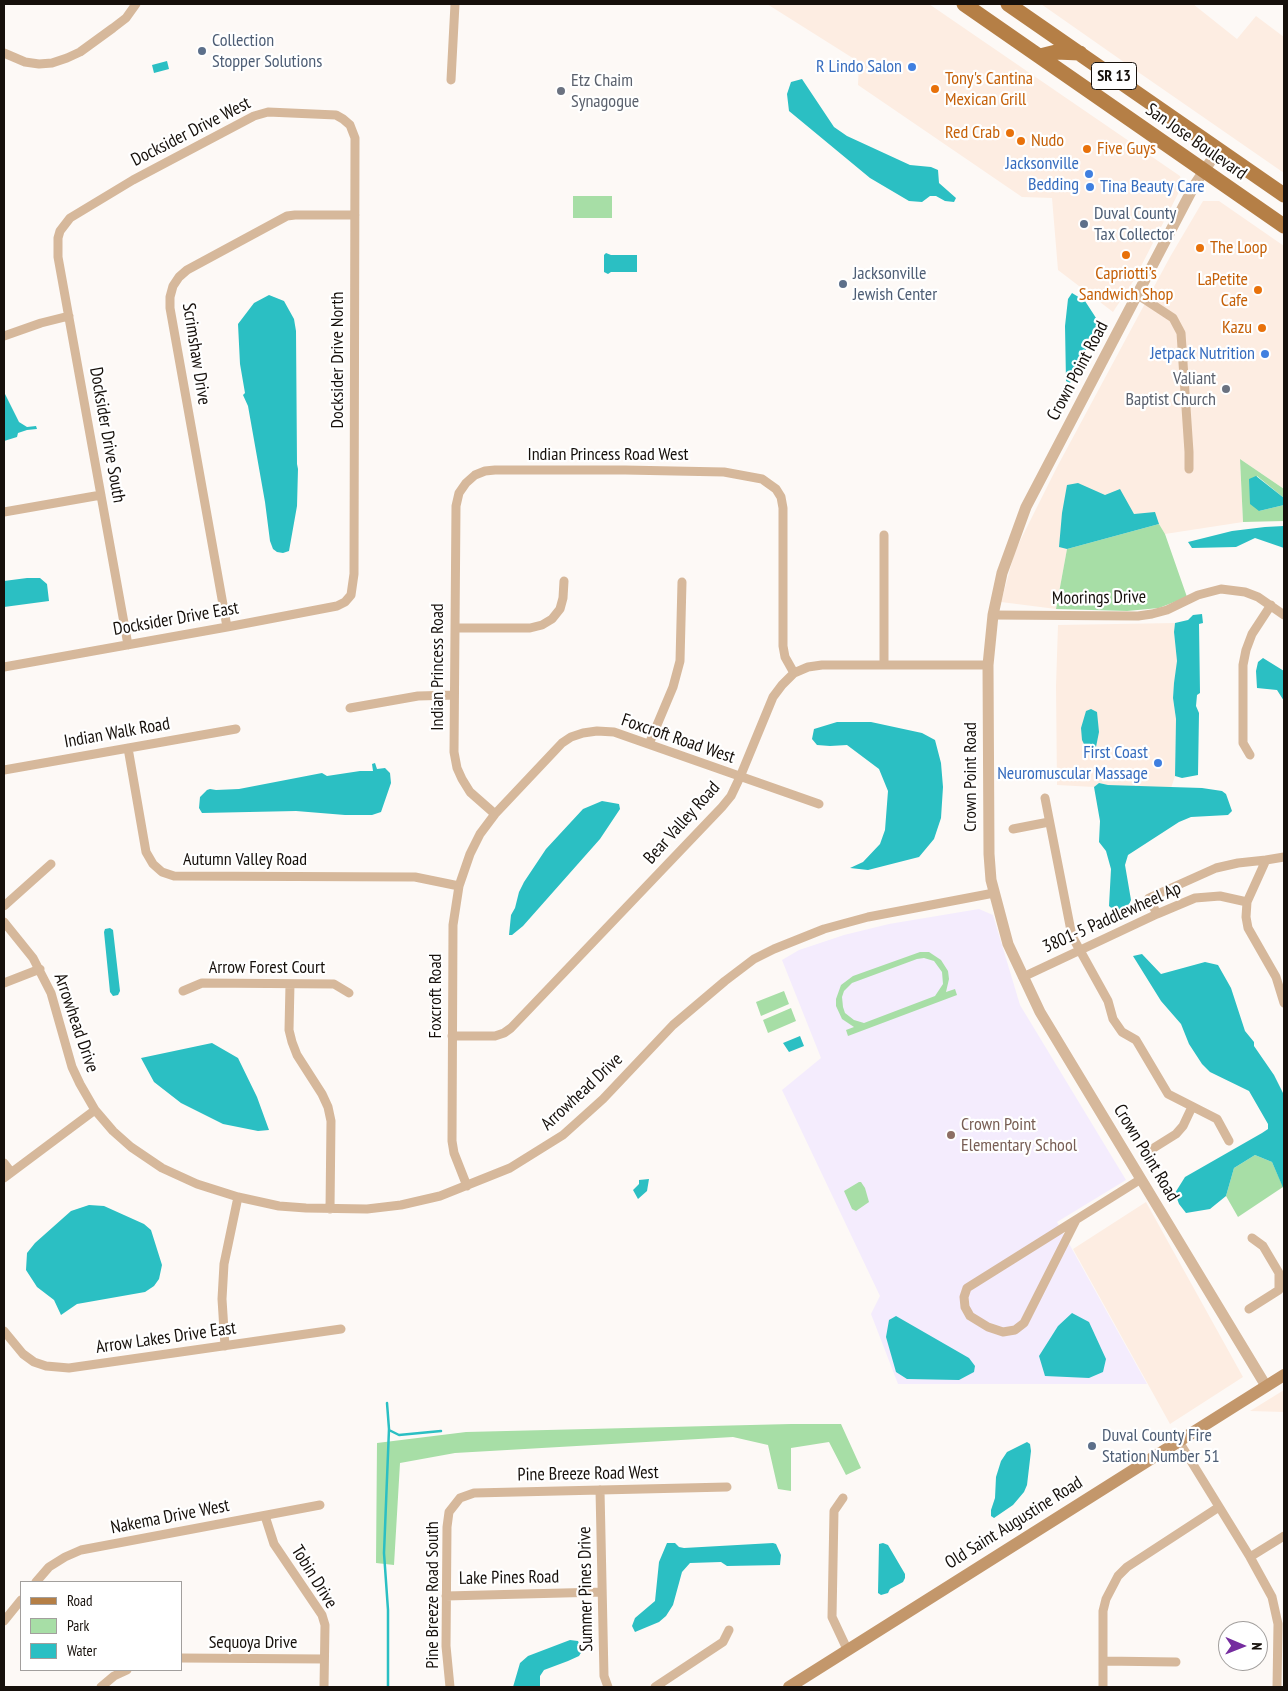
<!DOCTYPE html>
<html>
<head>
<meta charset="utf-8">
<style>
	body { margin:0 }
	#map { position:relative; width:1288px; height:1691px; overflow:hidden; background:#fdf9f6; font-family:"PT Sans Narrow",sans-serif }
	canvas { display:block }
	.frame { position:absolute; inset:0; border:5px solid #16100b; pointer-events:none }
	.legend { position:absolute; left:20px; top:1581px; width:162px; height:90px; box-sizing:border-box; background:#fff; border:1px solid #a29f9d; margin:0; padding:6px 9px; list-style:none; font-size:15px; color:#16100b }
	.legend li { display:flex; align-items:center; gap:10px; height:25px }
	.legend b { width:25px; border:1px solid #a29f9d }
	.north { position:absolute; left:1218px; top:1621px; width:50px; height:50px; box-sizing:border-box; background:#fff; border:1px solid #a29f9d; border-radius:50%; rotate:91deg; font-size:14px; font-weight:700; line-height:20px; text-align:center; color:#16100b }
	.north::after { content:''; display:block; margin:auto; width:18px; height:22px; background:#752c9f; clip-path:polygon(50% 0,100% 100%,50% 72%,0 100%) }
</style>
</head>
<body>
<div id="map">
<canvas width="1288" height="1691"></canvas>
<div class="frame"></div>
<ul class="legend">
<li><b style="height:6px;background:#b57f46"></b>Road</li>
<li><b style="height:14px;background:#a7dea6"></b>Park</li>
<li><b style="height:14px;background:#2bbfc3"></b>Water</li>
</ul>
<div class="north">N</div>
</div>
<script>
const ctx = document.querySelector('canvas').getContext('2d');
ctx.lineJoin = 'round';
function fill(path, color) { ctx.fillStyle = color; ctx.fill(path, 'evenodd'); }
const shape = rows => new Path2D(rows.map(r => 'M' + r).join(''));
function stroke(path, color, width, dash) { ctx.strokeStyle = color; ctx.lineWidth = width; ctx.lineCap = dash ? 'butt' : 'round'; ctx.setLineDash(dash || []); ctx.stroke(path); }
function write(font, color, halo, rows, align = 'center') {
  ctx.font = font + ' "PT Sans Narrow",sans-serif'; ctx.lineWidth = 4.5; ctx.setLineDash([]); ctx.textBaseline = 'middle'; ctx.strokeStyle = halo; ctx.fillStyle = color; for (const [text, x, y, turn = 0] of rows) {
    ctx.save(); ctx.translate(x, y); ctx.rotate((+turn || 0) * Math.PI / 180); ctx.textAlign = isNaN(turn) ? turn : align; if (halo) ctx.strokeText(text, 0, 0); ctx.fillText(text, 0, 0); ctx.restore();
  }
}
fill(shape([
	[767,4,929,4,1180,176,1182,186,1134,280,1113,312,1058,270,1052,198,1022,197,858,85,859,62],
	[1041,4,1193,4,1237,39,1256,16,1284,37,1284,173,1141,74],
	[1203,201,1219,201,1284,246,1284,489,1240,459,1243,522,1165,534,1159,524,1067,549,1056,609,1001,602,1015,551,1057,467,1170,257],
	[1175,623,1174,633,1177,661,1173,698,1176,719,1175,776,1171,788,1108,785,1099,783,1094,787,1057,785,1056,686,1058,625],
	[1146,1202,1243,1377,1170,1424,1073,1249],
	[1284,1390,1284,1412,1250,1411]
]), '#fdede2');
fill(shape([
	[979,909,993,915,1020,1005,1126,1180,1057,1222,1147,1384,898,1384,871,1314,880,1296,782,1090,821,1058,782,960,799,950,844,935,889,924]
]), '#f4ecfd');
fill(shape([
	[573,196,612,196,612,218,573,218],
	[1240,459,1284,489,1284,498,1257,476,1259,511,1284,505,1284,521,1243,522],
	[1159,524,1165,534,1187,597,1159,608,1127,611,1056,609,1067,549],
	[920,952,929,952,941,960,948,971,949,979,946,992,955,989,957,995,848,1036,846,1030,854,1027,842,1019,836,1006,836,999,841,985,853,976],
	[924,958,934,961,942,972,943,984,935,996,864,1023,854,1020,845,1013,843,1007,842,997,844,991,852,983,917,959],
	[784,991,789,1004,761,1016,756,1002],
	[791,1008,796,1021,768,1033,763,1020],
	[1255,1155,1272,1162,1283,1187,1238,1217,1226,1196,1234,1168],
	[859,1182,861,1182,865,1188,869,1202,856,1211,852,1209,844,1191],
	[791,1424,841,1424,861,1468,846,1475,829,1442,791,1448,791,1491,778,1489,768,1445,733,1437,455,1453,400,1463,394,1565,376,1563,377,1443,466,1432]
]), '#a7dea6');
fill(shape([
	[167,61,169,69,154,73,152,65],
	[802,79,834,127,847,136,910,165,931,167,938,170,939,183,956,198,954,202,945,201,936,196,930,196,922,202,909,201,870,178,789,111,787,94,791,82],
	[606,253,611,255,637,255,637,272,611,272,608,274,604,272,604,255],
	[1072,293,1085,301,1098,321,1097,326,1070,383,1066,381,1065,326,1068,299],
	[269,295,284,301,294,319,296,331,297,464,298,469,297,506,289,551,283,553,277,552,273,549,270,541,265,502,248,406,243,395,245,393,240,364,238,324,254,303],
	[4,392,19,422,27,427,36,426,37,429,27,430,18,433,17,437,4,441],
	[1256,476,1284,498,1284,505,1259,511,1250,504,1249,479],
	[1078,483,1105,495,1120,489,1134,514,1155,512,1159,524,1067,549,1059,547,1062,513,1067,485],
	[1284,526,1284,548,1255,538,1236,547,1192,548,1188,542,1232,531,1265,527],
	[27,578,40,578,47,584,49,601,4,607,4,581],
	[1202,614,1203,623,1199,624,1200,693,1197,695,1196,706,1199,713,1198,775,1182,778,1175,776,1176,719,1173,698,1174,683,1177,661,1174,632,1175,623,1188,620,1193,615],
	[1263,658,1284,671,1284,701,1277,690,1257,688,1256,671,1258,662],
	[1091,709,1097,712,1099,732,1096,747,1091,749,1084,744,1082,740,1081,728,1086,711],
	[837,722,871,722,922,733,935,740,941,763,943,787,941,818,934,839,919,857,868,870,850,868,863,862,880,844,885,830,888,791,879,769,847,745,830,746,817,745,812,739,814,729],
	[375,763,377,769,385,768,390,773,391,783,381,812,372,815,345,815,296,811,202,813,199,808,200,797,207,790,210,789,216,790,239,789,322,773,327,776,360,771,373,771,372,764],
	[1099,783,1108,785,1202,788,1222,791,1226,794,1232,811,1228,815,1191,817,1179,822,1128,855,1125,865,1131,900,1128,907,1115,911,1109,906,1111,869,1106,851,1099,842,1100,821,1094,787],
	[602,801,619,804,620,809,600,839,523,926,512,935,509,935,511,915,515,908,519,892,524,882,546,849,583,809],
	[110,928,113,930,120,991,118,995,113,996,110,992,104,932,105,929],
	[1142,954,1161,974,1205,962,1218,965,1231,988,1245,1031,1254,1042,1254,1046,1274,1075,1284,1095,1284,1190,1272,1162,1255,1155,1234,1168,1226,1196,1210,1209,1186,1213,1179,1204,1175,1193,1185,1177,1262,1133,1268,1129,1268,1124,1249,1091,1210,1072,1202,1064,1189,1044,1181,1024,1161,1001,1133,956],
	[800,1036,804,1046,789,1052,783,1043],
	[212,1043,238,1058,257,1097,269,1130,258,1131,223,1124,181,1103,154,1082,141,1058],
	[649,1179,647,1191,638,1199,633,1190,639,1184,639,1180],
	[89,1205,104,1206,144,1224,151,1230,162,1265,159,1279,154,1286,145,1292,77,1304,61,1315,54,1300,37,1287,26,1270,27,1253,35,1243,71,1211],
	[1072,1313,1089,1322,1106,1359,1103,1372,1089,1378,1045,1376,1039,1356,1058,1326],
	[896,1316,969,1358,975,1366,974,1372,959,1380,907,1379,896,1372,886,1337,889,1320],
	[1027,1442,1030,1444,1031,1451,1027,1485,1024,1492,1013,1505,994,1518,991,1516,991,1510,995,1498,996,1477,1001,1461,1007,1452],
	[667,1543,675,1543,679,1547,684,1548,773,1543,776,1544,781,1555,780,1565,727,1566,721,1562,690,1563,682,1572,673,1605,666,1616,659,1622,635,1632,632,1626,635,1618,655,1601,659,1562],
	[883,1543,888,1545,905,1574,905,1578,903,1582,890,1589,888,1593,881,1595,878,1593,879,1544],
	[570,1640,578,1641,582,1651,579,1656,568,1661,544,1670,540,1676,540,1687,513,1687,520,1663,528,1656]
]), '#2bbfc3');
stroke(shape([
	[387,1403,389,1429,384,1553,388,1610,388,1687],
	[389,1430,399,1435,441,1431]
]), '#2bbfc3', 2.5);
stroke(shape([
	[4,53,25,62,39,64,52,63,67,58,80,52,113,28,126,18,136,4],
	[451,80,455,4],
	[1138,295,1173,318,1181,333,1189,452,1189,469],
	[4,336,41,323,69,316],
	[4,512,101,495],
	[884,535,884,664],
	[993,615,1138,616,1152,614,1167,610,1198,595,1221,589,1245,592,1258,597,1284,615],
	[227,627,170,308,170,297,173,286,179,277,187,270,287,216,295,215,355,215],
	[455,628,530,628,542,625,552,619,560,609,563,598,564,581],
	[4,667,227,627,337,606,345,602,351,595,354,574,355,138,350,125,343,119,336,115,268,112,254,116,133,180,70,218,60,231,58,238,58,257,128,645],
	[350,708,418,696,454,695],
	[649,744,673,687,680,661,682,582],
	[128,748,146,852,153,864,162,872,174,876,415,877,459,886],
	[1250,755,1243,743,1243,665,1246,650,1252,634,1271,605],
	[4,770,236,729],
	[1045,798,1072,936,1108,1001,1113,1019,1122,1032,1136,1040,1168,1094,1217,1119,1229,1141],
	[495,814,470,792,462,779,457,768,454,752,456,506,459,493,466,483,475,475,485,471,495,470,625,470,724,472,762,479,776,489,781,497,783,508,783,646,785,657,794,673],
	[1013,829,1049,822],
	[1284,857,1266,860,1247,902,1246,917,1248,928,1276,977,1284,1003],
	[4,906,51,864],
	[1157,914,1149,898,1216,868,1238,863,1266,860],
	[4,922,33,958,51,993,72,1067,80,1084,95,1110,113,1131,131,1147,162,1168,197,1184,238,1197,279,1206,306,1208,367,1209,401,1205,440,1196,510,1168,563,1135,603,1099,673,1025,725,981,754,959,774,949,824,929,868,917,994,893],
	[1023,977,1157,914,1195,898,1220,896,1247,902],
	[4,983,40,969],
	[290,984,289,1030,292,1042,297,1055,322,1094,328,1107,331,1121,330,1209],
	[183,991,202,983,334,984,349,993],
	[452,1036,495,1036,504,1033,511,1028,722,807,731,796,740,777,773,697,782,685,794,673,808,667,822,665,988,665],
	[1152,1149,1176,1134,1183,1126,1192,1107],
	[4,1163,11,1172],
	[4,1178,95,1110],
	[467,1186,454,1153,452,1141,453,925,459,886,470,854,480,834,495,814,562,743,571,737,583,733,597,731,614,732,819,804],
	[1076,1220,1024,1323,1015,1330,1003,1332,988,1327,970,1316,965,1307,964,1297,967,1288,1141,1179],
	[1252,1238,1263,1246,1279,1273],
	[1249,1309,1279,1290,1279,1273],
	[4,1331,23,1354,34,1362,46,1366,69,1368,341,1329],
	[225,1346,222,1299,224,1264,238,1197],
	[1178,1440,1250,1557,1272,1597,1278,1624,1277,1687],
	[600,1490,604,1676,608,1687],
	[843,1498,834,1511,832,1617,847,1649],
	[265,1516,274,1544,322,1615,325,1625,324,1687],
	[1250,1557,1284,1536],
	[36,1582,49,1567,65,1557,81,1550,320,1505],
	[446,1596,602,1592],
	[4,1621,21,1600],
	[181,1658,324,1659],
	[1103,1661,1176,1662],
	[101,1687,114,1676,127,1670],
	[450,1687,446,1646,447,1527,449,1512,460,1498,474,1493,727,1487],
	[655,1687,723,1642,729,1630],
	[1103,1687,1103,1611,1106,1599,1118,1576,1127,1567,1219,1507]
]), '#d6b89b', 9);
stroke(shape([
	[1218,150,1194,186,1026,507,1002,573,993,615,988,665,989,854,991,880,1008,944,1040,1012,1266,1386]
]), '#d6b89b', 11);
stroke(shape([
	[789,1687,1284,1375]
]), '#c3976b', 12);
stroke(shape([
	[964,4,1284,226],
	[1008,4,1284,195],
	[1040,56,1056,52,1080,53]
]), '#b57f46', 15);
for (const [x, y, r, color] of [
	[202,51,5,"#5c6f8a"],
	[912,67,5,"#3f7fe0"],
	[935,89,5,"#e8710a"],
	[561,91,5,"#6b7280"],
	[1010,133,5,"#e8710a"],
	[1021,141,5,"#e8710a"],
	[1087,149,5,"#e8710a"],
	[1089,174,5,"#3f7fe0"],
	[1090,187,5,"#3f7fe0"],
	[1084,224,5,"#5c6f8a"],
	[1200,248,5,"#e8710a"],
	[1126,255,5,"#e8710a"],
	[843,284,5,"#5c6f8a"],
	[1258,290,5,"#e8710a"],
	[1262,328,5,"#e8710a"],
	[1265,354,5,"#3f7fe0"],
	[1226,389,5,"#6b7280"],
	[1158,763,5,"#3f7fe0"],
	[951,1135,5,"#8d6e63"],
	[1092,1446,5,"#5c6f8a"]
]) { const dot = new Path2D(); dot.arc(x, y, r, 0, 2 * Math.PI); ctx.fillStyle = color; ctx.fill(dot); stroke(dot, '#fff', 2); }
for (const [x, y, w] of [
	[1114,76,45]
]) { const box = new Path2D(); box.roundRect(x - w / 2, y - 13.5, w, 27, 4); ctx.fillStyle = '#fff'; ctx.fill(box); stroke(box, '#16100b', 1); }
write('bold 16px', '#16100b', null, [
	["SR 13",1114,76]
]);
write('18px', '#4e5e75', '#fff', [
	["Collection",212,41],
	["Stopper Solutions",212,62],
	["Duval County",1094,214],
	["Tax Collector",1094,235],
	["Jacksonville",853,274],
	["Jewish Center",853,295],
	["Duval County Fire",1102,1436],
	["Station Number 51",1102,1457]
], 'left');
write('18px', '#366cbe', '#fff', [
	["R Lindo Salon",902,67],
	["Jacksonville",1079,164],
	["Bedding",1079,185],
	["Tina Beauty Care",1100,187,"left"],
	["Jetpack Nutrition",1255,354],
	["First Coast",1148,753],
	["Neuromuscular Massage",1148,774]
], 'right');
write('18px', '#c56008', '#fff', [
	["Tony's Cantina",945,79],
	["Mexican Grill",945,100],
	["Red Crab",1000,133,"right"],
	["Nudo",1031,141],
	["Five Guys",1097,149],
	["The Loop",1210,248],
	["Capriotti’s",1126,274,"center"],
	["Sandwich Shop",1126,295,"center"],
	["LaPetite",1248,280,"right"],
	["Cafe",1248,301,"right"],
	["Kazu",1252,328,"right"]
], 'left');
write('18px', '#5b616d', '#fff', [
	["Etz Chaim",571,81],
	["Synagogue",571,102],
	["Valiant",1216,379,"right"],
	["Baptist Church",1216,400,"right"]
], 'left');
write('18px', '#16100b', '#fff', [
	["Docksider Drive West",191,132,-27],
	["San Jose Boulevard",1196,142,35],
	["Scrimshaw Drive",196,354,81],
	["Docksider Drive North",338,360,-90],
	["Crown Point Road",1078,371,-62],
	["Docksider Drive South",107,435,80],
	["Indian Princess Road West",608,455],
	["Moorings Drive",1099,598,-1],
	["Docksider Drive East",176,619,-10],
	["Indian Princess Road",438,667,-90],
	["Indian Walk Road",117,733,-10],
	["Foxcroft Road West",678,739,19],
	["Crown Point Road",971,777,-90],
	["Bear Valley Road",682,823,-48],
	["Autumn Valley Road",245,860],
	["3801-5 Paddlewheel Ap",1112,918,-24],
	["Arrow Forest Court",267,968],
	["Foxcroft Road",436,996,-90],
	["Arrowhead Drive",76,1023,71],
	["Arrowhead Drive",582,1092,-43],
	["Crown Point Road",1146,1153,59],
	["Arrow Lakes Drive East",166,1338,-8],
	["Pine Breeze Road West",588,1474,-1],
	["Nakema Drive West",170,1517,-11],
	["Old Saint Augustine Road",1014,1523,-32],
	["Tobin Drive",314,1577,58],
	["Lake Pines Road",509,1578,-1],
	["Summer Pines Drive",586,1589,-91],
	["Pine Breeze Road South",433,1595,-90],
	["Sequoya Drive",253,1643]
]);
write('18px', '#785e54', '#fff', [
	["Crown Point",961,1125],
	["Elementary School",961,1146]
], 'left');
</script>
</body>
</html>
